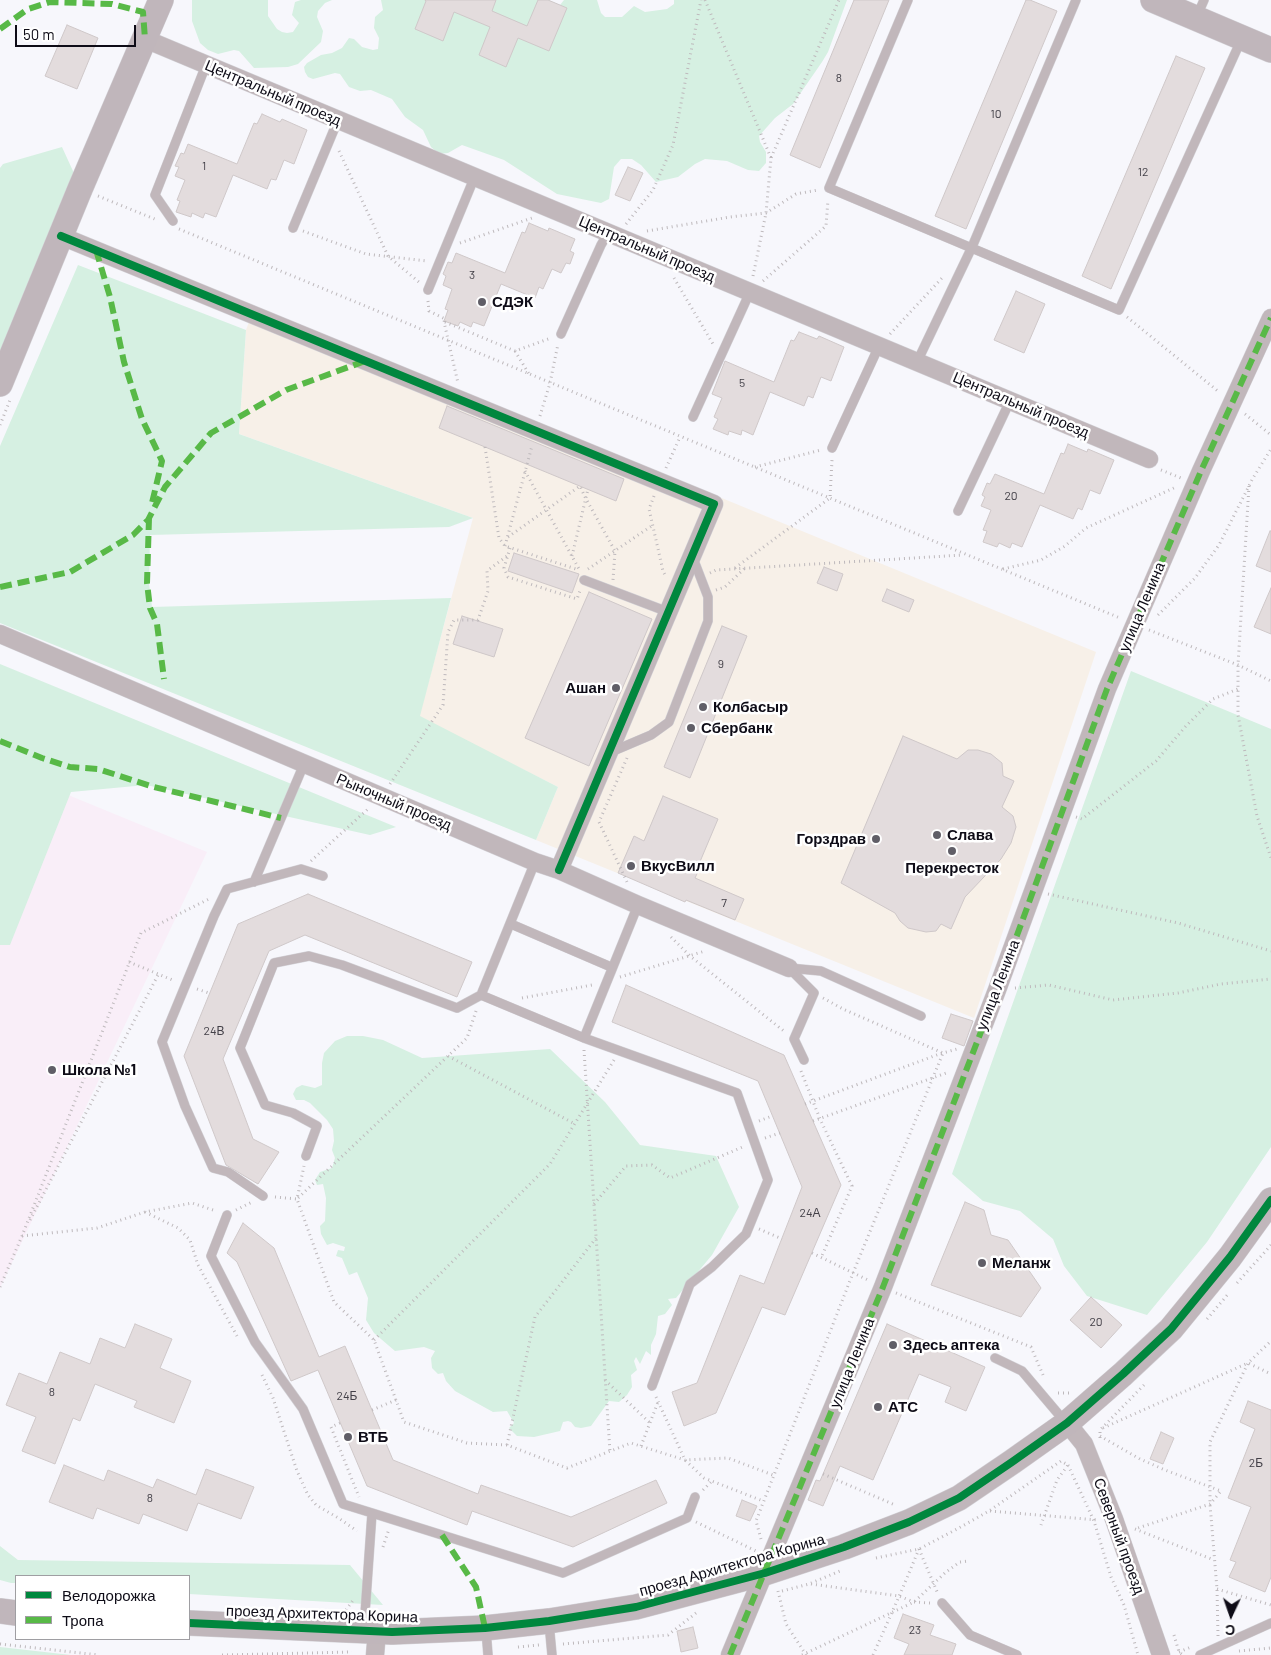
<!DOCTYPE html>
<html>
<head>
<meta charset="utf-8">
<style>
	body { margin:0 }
	#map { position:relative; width:1271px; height:1655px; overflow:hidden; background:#f7f7fc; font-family:Barlow,sans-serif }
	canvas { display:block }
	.legend { position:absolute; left:15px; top:1575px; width:175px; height:65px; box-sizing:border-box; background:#fff; border:1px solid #9f9ea2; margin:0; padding:6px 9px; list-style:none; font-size:15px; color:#0e0c17 }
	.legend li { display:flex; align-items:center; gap:10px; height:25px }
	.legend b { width:25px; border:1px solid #9f9ea2 }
	.north { position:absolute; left:1206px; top:1590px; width:50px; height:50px; -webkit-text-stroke:4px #fff; paint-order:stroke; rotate:183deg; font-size:14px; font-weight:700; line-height:20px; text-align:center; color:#0e0c17 }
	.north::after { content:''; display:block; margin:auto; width:18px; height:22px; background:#0e0c17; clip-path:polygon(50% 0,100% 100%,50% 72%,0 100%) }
	.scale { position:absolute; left:15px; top:25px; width:121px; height:22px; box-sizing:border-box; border:2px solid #0e0c17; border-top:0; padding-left:6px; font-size:15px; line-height:18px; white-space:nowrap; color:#0e0c17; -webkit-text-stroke:4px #fff; paint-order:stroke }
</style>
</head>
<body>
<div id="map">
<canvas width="1271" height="1655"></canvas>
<ul class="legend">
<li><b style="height:6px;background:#00873e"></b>Велодорожка</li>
<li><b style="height:6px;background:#58b947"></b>Тропа</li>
</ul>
<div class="north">С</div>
<div class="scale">50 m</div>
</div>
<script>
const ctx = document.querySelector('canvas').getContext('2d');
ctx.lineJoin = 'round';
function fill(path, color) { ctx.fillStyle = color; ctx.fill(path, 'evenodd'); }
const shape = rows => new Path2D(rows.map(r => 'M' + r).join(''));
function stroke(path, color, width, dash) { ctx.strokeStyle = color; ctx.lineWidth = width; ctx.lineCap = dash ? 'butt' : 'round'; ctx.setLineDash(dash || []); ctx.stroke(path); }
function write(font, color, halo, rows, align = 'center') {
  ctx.font = font + ' Barlow,sans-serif'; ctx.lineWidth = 5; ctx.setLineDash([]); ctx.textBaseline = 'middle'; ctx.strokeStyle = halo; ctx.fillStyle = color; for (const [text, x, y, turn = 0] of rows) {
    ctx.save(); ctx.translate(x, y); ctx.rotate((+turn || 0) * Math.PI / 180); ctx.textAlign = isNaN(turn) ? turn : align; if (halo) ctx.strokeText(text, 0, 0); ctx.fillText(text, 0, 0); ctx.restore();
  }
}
fill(shape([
	[255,306,1096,652,974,1018,536,840,558,787,419,717,473,518,239,434,246,330]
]), '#f7f0e8');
fill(shape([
	[0,767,207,852,0,1288]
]), '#f9eef8');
fill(shape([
	[192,0,268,0,268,16,277,29,282,32,287,33,293,32,299,23,292,15,295,2,301,0,332,0,325,3,318,11,317,17,323,31,321,42,298,64,288,67,254,68,239,51,234,50,218,54,208,50,200,43,192,21],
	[381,0,548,0,560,5,564,0,597,0,601,13,605,17,622,17,634,6,645,12,667,9,674,4,674,0,847,0,828,52,822,62,793,104,775,118,759,136,760,142,766,152,766,163,759,171,748,170,727,161,705,159,695,164,678,177,656,182,641,165,632,159,621,159,614,167,609,199,601,203,557,194,504,160,462,145,448,153,439,154,431,147,423,130,405,117,392,99,371,90,360,91,349,87,340,74,335,73,313,79,308,77,305,72,304,67,307,63,321,55,332,53,342,48,349,38,354,39,362,47,373,50,378,49,379,38,374,28,375,17,383,10],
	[62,147,78,182,0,370,0,168,3,164],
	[78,265,246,330,239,434,473,518,449,527,150,535,149,584,152,607,451,598,420,716,558,787,536,840,0,623,0,446],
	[0,664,396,827,370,835,146,785,71,792,10,945,0,945],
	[1131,671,1271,729,1271,1147,1207,1242,1147,1315,1087,1296,1064,1266,1053,1239,1020,1211,983,1201,952,1174],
	[347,1036,363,1036,383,1040,422,1058,550,1049,605,1102,640,1145,716,1156,739,1207,712,1255,676,1298,668,1299,672,1305,665,1314,658,1316,656,1334,651,1345,651,1355,646,1351,640,1364,636,1357,634,1361,637,1370,631,1375,632,1387,627,1395,619,1402,609,1401,591,1426,581,1428,575,1427,571,1422,568,1421,563,1422,560,1431,534,1437,517,1436,509,1428,514,1423,507,1411,493,1412,455,1391,446,1381,443,1373,438,1374,432,1368,431,1358,435,1351,424,1347,395,1351,374,1333,366,1320,368,1298,357,1272,349,1275,342,1258,336,1256,338,1250,344,1251,345,1247,333,1243,327,1245,321,1234,320,1226,325,1221,326,1198,323,1184,317,1185,315,1180,320,1172,332,1168,335,1158,332,1150,334,1141,333,1129,327,1120,310,1103,304,1100,296,1100,293,1094,296,1088,302,1085,315,1088,322,1085,322,1063,324,1053,335,1041],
	[0,1546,18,1560,350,1565,383,1605,189,1594,189,1576,16,1576,16,1583,11,1583,0,1580],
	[0,1647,71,1655,0,1655]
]), '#d6f0e2');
const building = shape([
	[425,0,496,0,492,11,527,26,538,0,548,0,567,8,549,51,518,38,506,67,479,55,490,27,454,12,443,41,415,29,426,1,425,0],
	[854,0,889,0,820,168,790,155,854,0],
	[1026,0,1030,0,1057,11,966,229,935,216,1026,0],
	[67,25,98,38,77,89,45,76,67,25],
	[1176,56,1205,68,1111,289,1082,276,1176,56],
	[262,114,280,122,282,119,307,130,294,164,284,160,276,180,271,179,267,189,233,175,216,217,205,213,203,218,192,213,191,217,176,212,180,201,177,200,185,180,175,176,179,167,175,166,181,153,184,154,188,144,237,164,254,123,257,124,262,114],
	[628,167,643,173,630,201,615,195,628,167],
	[529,223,548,231,549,228,575,239,570,251,574,253,570,264,566,263,561,273,552,269,543,289,539,287,535,298,501,284,484,326,473,322,471,327,460,322,458,326,444,321,448,310,445,309,452,289,443,285,446,276,443,274,448,262,452,263,456,253,505,273,522,232,525,233,529,223],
	[1016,291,1045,304,1024,353,994,340,1016,291],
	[799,332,817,339,819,336,844,347,831,381,821,377,813,398,808,396,804,406,770,392,753,435,742,430,741,435,729,431,728,435,713,429,718,419,714,417,722,398,712,394,725,361,774,382,791,340,794,341,799,332],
	[447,406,624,479,616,501,439,428,447,406],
	[1068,444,1087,452,1088,449,1114,460,1100,494,1090,490,1082,510,1078,508,1073,519,1040,505,1022,547,1012,543,1010,548,999,543,997,547,983,542,987,531,983,530,991,510,981,506,985,497,982,495,987,483,990,484,995,474,1044,494,1061,453,1064,454,1068,444],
	[1270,531,1271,531,1271,572,1256,566,1270,531],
	[514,553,579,574,572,593,508,571,514,553],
	[824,567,843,574,837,591,817,583,824,567],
	[1271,588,1271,634,1254,627,1271,588],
	[887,589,914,600,909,612,882,601,887,589],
	[589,592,652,619,589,766,525,738,589,592],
	[462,616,503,629,494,657,453,644,462,616],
	[722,626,747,636,690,778,664,767,722,626],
	[903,736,957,759,968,750,978,750,991,754,1002,763,1003,776,1014,781,1002,807,1013,816,1016,827,1011,843,1001,859,965,897,951,929,941,924,936,931,926,932,908,928,900,921,895,913,841,883,903,736],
	[663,796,718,819,699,864,701,865,695,878,744,899,735,920,686,900,685,902,618,873,634,836,644,841,663,796],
	[308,894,472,962,457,997,305,935,269,951,223,1059,253,1139,279,1152,258,1184,226,1165,184,1056,238,924,308,894],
	[626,985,784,1055,841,1185,785,1315,762,1307,716,1413,684,1426,672,1392,697,1383,740,1275,764,1284,802,1187,758,1081,612,1022,626,985],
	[951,1014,973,1021,964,1046,942,1038,951,1014],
	[965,1202,984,1210,991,1235,1008,1240,1041,1288,1021,1317,931,1285,965,1202],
	[243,1223,274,1248,319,1357,345,1346,393,1460,478,1494,481,1485,571,1517,656,1480,667,1503,573,1547,472,1511,467,1525,367,1486,318,1370,291,1381,237,1262,227,1253,243,1223],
	[1091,1297,1122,1325,1101,1348,1070,1320,1091,1297],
	[135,1324,172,1339,160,1368,191,1381,174,1423,134,1407,137,1401,95,1384,80,1421,73,1418,55,1464,22,1451,36,1417,6,1405,19,1373,47,1384,60,1352,90,1364,100,1338,125,1348,135,1324],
	[887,1324,985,1367,966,1411,945,1402,951,1387,919,1374,873,1480,840,1466,823,1506,808,1500,816,1480,820,1481,887,1324],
	[1248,1401,1271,1410,1271,1577,1265,1592,1229,1577,1236,1562,1230,1560,1251,1507,1228,1498,1255,1429,1240,1422,1248,1401],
	[1161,1432,1174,1438,1163,1464,1150,1459,1161,1432],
	[64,1465,104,1481,108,1470,153,1488,157,1479,196,1495,206,1469,254,1487,241,1519,198,1503,187,1531,143,1514,139,1524,97,1508,93,1519,49,1502,64,1465],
	[742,1500,757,1506,750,1521,736,1516,742,1500],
	[903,1614,934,1625,930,1635,956,1644,952,1655,904,1655,909,1644,894,1638,903,1614],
	[693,1627,698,1648,681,1652,677,1631,693,1627]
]);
fill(building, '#e3dcdd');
stroke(building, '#cfc8c9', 1);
const lane = shape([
	[908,0,829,188,1119,310,1242,38],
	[1197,16,1204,0],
	[173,221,155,195,206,65],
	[293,228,338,120],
	[428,290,475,176],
	[561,334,601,245,608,233],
	[917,362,972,247,1076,0],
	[693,417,750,292],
	[832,448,879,346],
	[958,511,1010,401],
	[584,580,668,612],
	[611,752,651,735,669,722,708,621,708,597,693,558],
	[254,882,304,764],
	[511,924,611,967],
	[789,968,821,971,921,1016],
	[789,968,814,993,794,1039,804,1060],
	[481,995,535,862],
	[584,1038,638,905],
	[306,1156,317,1126,293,1113,265,1105,240,1048,274,963,309,956,342,965,457,1008,481,995,584,1038,737,1093,768,1180,746,1234,712,1267,690,1284,652,1386],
	[263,1196,228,1172,213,1168,185,1106,162,1042,214,916,227,889,301,869,323,876],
	[227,1215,211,1256,255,1342,303,1409,343,1504,372,1513,364,1628],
	[995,1358,1022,1371,1066,1423],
	[372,1513,563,1573,687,1518,695,1497],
	[942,1603,970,1635,1017,1655],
	[549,1623,552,1655],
	[486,1630,488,1655],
	[1200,1655,1271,1623]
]);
const street = shape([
	[145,39,1149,459],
	[61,236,714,504,559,870],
	[0,634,535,862,559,870,638,905,789,968],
	[1067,1423,1084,1444,1114,1519,1161,1655],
	[375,1655,377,1631],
	[730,1655,883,1287,997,990,1107,689,1201,471,1271,318]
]);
const secondary = shape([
	[1153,0,1271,50],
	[0,384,80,189,161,0],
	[0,1611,16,1613],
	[189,1623,392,1632,485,1628,549,1621,636,1607,765,1573,844,1547,909,1522,959,1498,1012,1462,1067,1423,1123,1374,1171,1329,1230,1257,1271,1200]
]);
stroke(lane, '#d3d2d7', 10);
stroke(street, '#d3d2d7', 19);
stroke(secondary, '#d3d2d7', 26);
stroke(shape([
	[705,0,771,158],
	[339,151,388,256,420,283],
	[98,196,157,220],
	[626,224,653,190,673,145,701,0],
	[179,229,1120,618],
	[303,231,366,254,427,261],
	[647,231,730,217,766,213,796,194,818,190],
	[460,243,532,218],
	[753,276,766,213,771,158,839,0],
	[674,278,713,344],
	[763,281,826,226,828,200],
	[428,301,429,311,445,319,444,322,458,383],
	[1127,317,1219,392],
	[445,322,515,351,551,338],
	[890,334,942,278],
	[515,351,529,374],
	[1245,414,1271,435],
	[540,416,550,383,558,344],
	[0,425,10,400],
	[485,447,499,538,505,546,579,570],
	[755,467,821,450],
	[666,468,680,437],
	[1161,470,1181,478],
	[525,471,579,569],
	[1249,486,1238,665,1238,715,1257,816,1271,858],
	[654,496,649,509,663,571,666,577],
	[508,537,580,486,585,497,615,551,613,580],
	[505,546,532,446],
	[510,548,504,568,508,577,577,599,580,591],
	[572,556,588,489],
	[735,568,830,498,832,460],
	[588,569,653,525],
	[1003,569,1041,560,1065,546,1086,528,1176,487],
	[710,573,716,570,963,555],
	[716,590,725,587,745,568],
	[1158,615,1195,578,1219,545,1253,478,1271,449],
	[1149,630,1238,665,1271,681],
	[627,758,599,822,627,882],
	[390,784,443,705,448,632,454,620,478,620,488,591,487,571,507,556],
	[1076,817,1082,819,1156,761,1186,726,1213,699,1238,689],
	[311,861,369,808],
	[1048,894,1178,923,1271,951],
	[671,937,690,956,785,1032],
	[129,962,175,981],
	[620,977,705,951],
	[1015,988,1049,985,1113,1000,1178,993,1221,984,1271,979],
	[197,989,209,993],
	[522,998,592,985],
	[823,998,843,1009,943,1053,957,1049],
	[476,1011,467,1038,297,1199,334,1302,374,1340,404,1422,467,1443,507,1445,567,1468,631,1443,685,1460,728,1458,773,1475],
	[584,1050,610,1452],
	[448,1056,575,1124],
	[801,1071,820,1119,852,1186,821,1258],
	[805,1104,942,1053],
	[759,1121,772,1116],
	[813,1121,949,1072],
	[765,1138,780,1133],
	[275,1197,297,1199,304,1166],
	[594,1204,626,1166,652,1165,670,1178,745,1146],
	[236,1210,252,1202],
	[145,1212,178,1228,190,1240,198,1265,237,1336],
	[30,1220,158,975],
	[759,1229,782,1239],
	[22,1236,97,1228,145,1212,192,1203,216,1211],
	[812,1253,870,1281],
	[1237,1283,1271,1245],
	[0,1287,22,1236,141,933,209,899],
	[896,1293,1031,1347,1043,1375],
	[1207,1319,1229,1293],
	[374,1340,550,1164,614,1060],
	[262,1375,273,1398,297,1471,308,1495,316,1505,340,1519,357,1531],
	[605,1380,650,1423],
	[1058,1393,1071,1393],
	[656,1397,685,1460,704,1478,763,1501],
	[372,1410,396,1400],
	[340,1423,331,1427,359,1497],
	[1103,1428,1248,1363,1271,1374],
	[1100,1436,1140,1459,1165,1470,1221,1491,1210,1504,1135,1529],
	[1100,1438,1100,1430,1144,1385],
	[507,1445,535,1317,596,1238],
	[641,1446,658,1402],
	[1068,1465,1094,1521,1111,1577,1124,1605,1138,1655],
	[823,1474,895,1505],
	[703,1490,712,1481],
	[990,1511,1098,1520],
	[696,1522,756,1551],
	[1135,1529,1214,1560],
	[761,1539,756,1521,853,1273,943,1053],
	[383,1547,389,1529],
	[919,1549,938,1594],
	[876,1558,919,1549,959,1528,989,1511,1061,1461,1068,1465,1057,1480,1041,1525],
	[811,1584,899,1596,914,1602,930,1603],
	[1217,1589,1271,1605],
	[778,1591,786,1624,806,1655],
	[782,1591,809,1584,840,1571],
	[346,1610,354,1599],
	[1174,1635,1179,1652,1183,1655],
	[1218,1636,1217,1589,1210,1504,1210,1442,1248,1363,1271,1341],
	[0,1644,99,1655],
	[563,1644,668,1635,696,1613],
	[518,1647,539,1645],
	[1239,1651,1271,1648],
	[1179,1652,1191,1647],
	[222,1655,352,1652],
	[802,1655,914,1602,946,1572,960,1562,969,1561],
	[873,1655,901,1592,919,1549]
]), '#beb9bc', 3, [1, 4]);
stroke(lane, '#c1b7bb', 9);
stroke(street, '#c1b7bb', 18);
stroke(secondary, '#c0b6bb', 25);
stroke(shape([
	[0,29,28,9,50,2,112,4,143,12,145,39],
	[96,250,110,297,124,362,142,419,162,461,152,503],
	[149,518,147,583,150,608,157,624,164,679],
	[0,587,70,572,133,535,148,520,165,487,211,433,286,390,365,361],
	[0,741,42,758,70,767,98,769,154,787,281,818],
	[442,1535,476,1587,485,1628],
	[730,1655,883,1287,997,990,1107,689,1201,471,1271,318]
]), '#58b947', 6, [12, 6]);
stroke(shape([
	[61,236,714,504,559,870],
	[189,1623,392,1632,485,1628,549,1621,636,1607,765,1573,844,1547,909,1522,959,1498,1012,1462,1067,1423,1123,1374,1171,1329,1230,1257,1271,1200]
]), '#00873e', 8);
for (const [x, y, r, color] of [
	[482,302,5,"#605e67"],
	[616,688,5,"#605e67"],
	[703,707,5,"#605e67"],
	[691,728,5,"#605e67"],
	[937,835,5,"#605e67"],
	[876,839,5,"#605e67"],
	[952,851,5,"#605e67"],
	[631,866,5,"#605e67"],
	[52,1070,5,"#605e67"],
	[982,1263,5,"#605e67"],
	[893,1345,5,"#605e67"],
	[878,1407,5,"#605e67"],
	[348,1437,5,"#605e67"]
]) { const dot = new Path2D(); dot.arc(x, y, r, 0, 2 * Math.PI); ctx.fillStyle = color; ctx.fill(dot); stroke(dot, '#fff', 2); }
write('12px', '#434048', null, [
	["8",839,78],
	["10",996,114],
	["1",204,166],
	["12",1143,172],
	["3",472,275],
	["5",742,383],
	["20",1011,496],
	["9",721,664],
	["7",724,903],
	["24В",214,1031],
	["24А",810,1213],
	["20",1096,1322],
	["8",52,1392],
	["24Б",347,1396],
	["2Б",1256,1463],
	["8",150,1498],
	["23",915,1630]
]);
write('15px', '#0e0c17', '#fff', [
	["Центральный проезд",273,93,23],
	["Центральный проезд",647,249,23],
	["Центральный проезд",1021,405,23],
	["улица Ленина",1142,607,-67],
	["Рыночный проезд",394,802,23],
	["улица Ленина",998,985,-69],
	["улица Ленина",852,1363,-68],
	["Северный проезд",1119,1536,70],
	["проезд Архитектора Корина",732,1565,-16],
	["проезд Архитектора Корина",322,1614,2]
]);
write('bold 15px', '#0e0c17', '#fff', [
	["СДЭК",492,302],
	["Ашан",606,688,"right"],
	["Колбасыр",713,707],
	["Сбербанк",701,728],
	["Слава",947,835],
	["Горздрав",866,839,"right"],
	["ВкусВилл",641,866],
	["Перекресток",952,868,"center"],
	["Школа №1",62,1070],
	["Меланж",992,1263],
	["Здесь аптека",903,1345],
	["АТС",888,1407],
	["ВТБ",358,1437]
], 'left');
</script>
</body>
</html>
